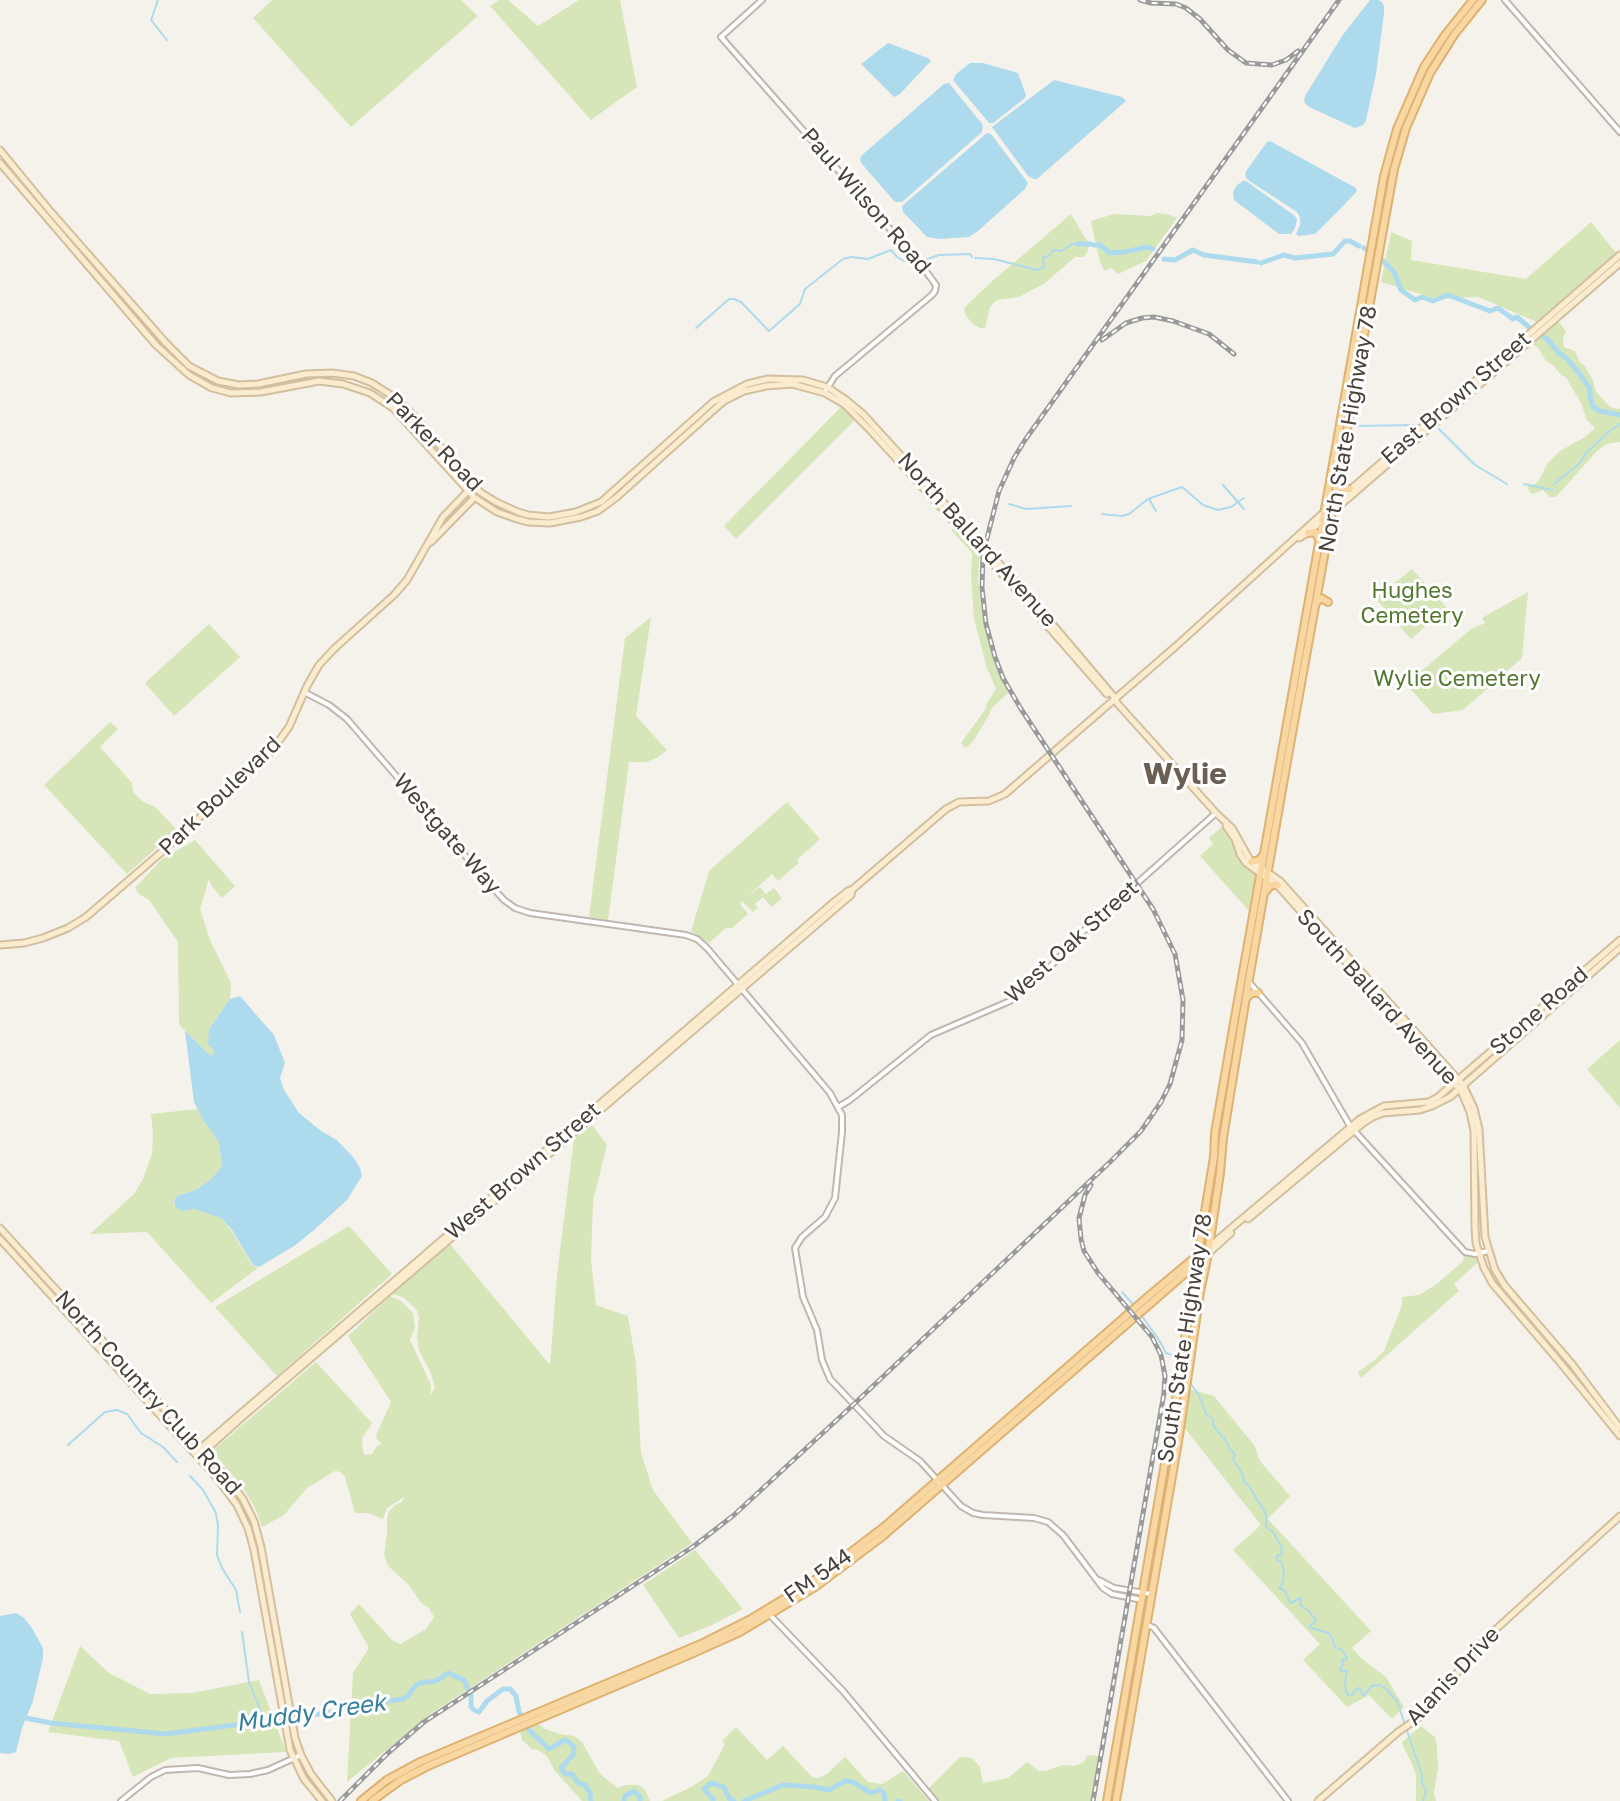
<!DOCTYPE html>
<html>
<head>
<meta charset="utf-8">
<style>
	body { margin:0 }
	canvas { display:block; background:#f5f2ec }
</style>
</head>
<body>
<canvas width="1620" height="1801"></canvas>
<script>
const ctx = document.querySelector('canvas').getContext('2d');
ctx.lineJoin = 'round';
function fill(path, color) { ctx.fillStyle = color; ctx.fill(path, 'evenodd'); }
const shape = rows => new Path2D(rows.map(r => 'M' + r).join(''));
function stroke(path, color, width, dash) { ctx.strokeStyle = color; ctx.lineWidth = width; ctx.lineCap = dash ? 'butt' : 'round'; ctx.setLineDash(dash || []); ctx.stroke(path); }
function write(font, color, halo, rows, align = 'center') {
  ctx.font = font + ' "Golos Text",sans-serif'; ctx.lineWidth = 6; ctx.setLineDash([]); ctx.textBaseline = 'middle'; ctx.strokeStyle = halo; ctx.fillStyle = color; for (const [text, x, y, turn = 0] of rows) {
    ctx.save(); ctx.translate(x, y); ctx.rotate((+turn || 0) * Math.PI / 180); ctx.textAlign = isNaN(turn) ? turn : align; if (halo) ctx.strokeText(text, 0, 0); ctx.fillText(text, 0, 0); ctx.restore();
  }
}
fill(shape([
	[272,0,461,0,478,16,351,127,253,18],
	[499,0,508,0,538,26,579,0,620,0,637,87,591,120,490,6],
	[1157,213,1167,214,1177,218,1146,261,1118,274,1111,268,1104,271,1099,259,1091,221,1114,214,1151,216],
	[1071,214,1089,244,1087,253,1083,257,1075,257,1045,283,1019,297,997,300,990,307,985,328,980,328,973,324,966,316,964,308,990,283],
	[1591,222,1617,254,1537,322,1478,297,1436,299,1381,282,1391,232,1412,241,1411,260,1526,279],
	[1558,321,1566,331,1563,338,1564,347,1575,351,1579,361,1585,366,1593,381,1596,392,1610,407,1618,409,1620,408,1620,442,1606,444,1596,452,1556,497,1550,497,1543,490,1533,494,1529,492,1528,487,1537,483,1548,463,1560,451,1585,437,1595,428,1586,419,1582,405,1566,377,1562,376,1552,364,1546,361,1538,348,1531,343],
	[841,407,855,420,736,539,724,526],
	[956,527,980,550,978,580,984,624,994,662,1009,692,991,709,989,715,974,740,966,748,961,743,985,710,987,703,996,689,987,668,974,619,971,576,972,553,951,530],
	[1412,569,1447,608,1411,639,1377,600,1377,597],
	[1528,592,1522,658,1463,710,1433,714,1406,684,1471,629,1485,623,1482,618],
	[651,617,636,716,667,750,658,757,647,762,629,762,608,920,589,917,625,638],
	[209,624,240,657,174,716,145,683],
	[110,722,118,729,100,747,132,783,133,792,142,801,155,807,177,830,127,874,44,785],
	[787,802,820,839,797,860,799,863,778,881,772,874,748,896,760,887,766,894,774,888,782,898,772,907,763,897,755,904,758,908,753,912,742,901,740,904,748,914,732,928,726,928,709,943,691,931,709,871],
	[1222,827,1231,837,1243,863,1256,875,1251,910,1249,911,1200,856,1213,844,1209,838],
	[195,840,235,886,222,898,211,885,209,879,200,909,210,940,231,983,230,999,209,1029,214,1050,213,1058,179,1025,178,942,149,900,139,894,135,888,162,859],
	[1620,1040,1620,1108,1587,1069],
	[197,1109,219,1143,222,1166,212,1178,198,1189,177,1196,174,1200,174,1205,205,1211,221,1218,231,1230,252,1265,258,1268,211,1303,147,1232,90,1234,134,1194,143,1179,152,1154,153,1134,151,1114],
	[592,1125,607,1145,593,1201,591,1260,596,1305,628,1316,636,1364,641,1453,653,1490,692,1543,432,1713,347,1782,353,1673,369,1648,350,1614,359,1604,392,1640,400,1644,426,1629,434,1617,429,1608,421,1603,409,1585,388,1566,384,1555,387,1534,387,1518,389,1512,395,1505,402,1502,404,1497,387,1508,383,1519,368,1513,355,1513,345,1477,341,1472,335,1471,307,1488,284,1515,262,1527,256,1510,243,1487,212,1451,316,1362,372,1423,362,1438,363,1452,365,1455,372,1454,377,1446,381,1444,376,1438,377,1433,391,1402,348,1336,390,1296,401,1301,413,1313,415,1328,410,1340,431,1385,430,1396,435,1387,430,1371,419,1351,417,1337,419,1318,417,1310,403,1297,392,1294,450,1244,550,1365,557,1275,574,1139],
	[349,1226,392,1274,277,1376,215,1307],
	[1464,1255,1476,1257,1478,1262,1454,1284,1459,1291,1361,1378,1358,1372,1376,1359,1384,1351,1402,1305,1402,1297,1419,1295,1437,1284,1463,1261],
	[1189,1389,1214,1396,1254,1445,1260,1461,1290,1496,1268,1519,1371,1631,1352,1648,1362,1659,1386,1677,1404,1707,1392,1719,1369,1695,1347,1707,1303,1660,1320,1644,1233,1550,1261,1525,1183,1426],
	[695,1550,743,1609,712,1625,679,1638,643,1585],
	[80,1646,109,1673,150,1694,192,1693,259,1680,286,1752,171,1758,133,1777,119,1741,48,1732],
	[538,1723,545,1729,560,1734,574,1736,582,1742,600,1774,618,1788,625,1785,638,1785,645,1790,650,1801,582,1801,555,1771,547,1756,538,1750,532,1749,522,1740,520,1731],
	[1421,1726,1435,1737,1437,1746,1438,1769,1434,1792,1436,1801,1416,1801,1416,1775,1413,1766,1403,1746,1402,1742],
	[736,1727,767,1760,783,1746,812,1777,818,1778,827,1774,845,1757,868,1782,882,1784,903,1771,929,1801,662,1801,693,1786,708,1776,725,1744,722,1741],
	[1088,1755,1099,1756,1091,1801,938,1801,928,1789,960,1757,972,1758,980,1767,983,1783,1008,1778,1027,1762,1039,1771,1045,1771,1063,1765,1073,1766,1083,1763]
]), '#d6e6b8');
fill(shape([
	[1370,0,1378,0,1382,2,1384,6,1384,13,1376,74,1366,120,1363,125,1355,128,1309,107,1304,102,1305,96,1342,36],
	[888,43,928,58,931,61,900,94,894,97,861,64],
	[970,63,983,63,1018,73,1026,95,1025,98,993,123,989,123,953,80,956,74],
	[1054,80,1122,97,1126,101,1037,179,1034,179,1028,176,992,127],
	[949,83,983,125,982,132,902,202,895,202,862,164,860,160,861,156,944,84],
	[987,133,991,134,1028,183,1025,189,978,231,969,237,939,239,927,237,903,212,902,206],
	[1270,141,1356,188,1357,191,1347,202,1315,234,1299,236,1296,234,1300,225,1300,217,1297,212,1248,180,1245,176,1246,171,1267,142],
	[1243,181,1246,181,1295,216,1297,220,1295,228,1291,234,1279,234,1234,200,1233,192,1237,185],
	[240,996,274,1035,285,1063,280,1078,284,1090,299,1113,321,1131,337,1140,353,1157,360,1168,362,1176,347,1200,313,1231,294,1246,259,1267,253,1265,232,1230,221,1218,194,1209,182,1211,176,1208,174,1201,177,1196,198,1189,212,1178,222,1166,219,1143,202,1118,194,1102,185,1031,212,1057,214,1050,208,1044,209,1029,230,999],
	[16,1613,23,1617,32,1628,43,1648,43,1658,33,1701,22,1728,16,1752,9,1754,0,1753,0,1616]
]), '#aedaed');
stroke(shape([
	[158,0,151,20,167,40],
	[975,258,994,259,1037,270,1044,267,1043,257,1049,256,1053,250,1061,251,1072,244,1078,244],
	[925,260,939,255,970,254,972,257],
	[696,328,729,299,734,299,741,302,769,331,800,304,805,289,843,259,851,257,868,259,891,250,897,257,904,261,916,263],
	[1355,426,1417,425],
	[1439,429,1475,465,1507,484],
	[1524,484,1552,490],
	[1554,484,1580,463,1586,453,1611,430,1620,424],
	[1223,485,1244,509],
	[1149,499,1156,511],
	[1009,504,1026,509,1071,506],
	[1102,514,1122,516,1129,514,1148,499,1182,487,1203,505,1218,510,1231,507,1244,498],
	[1122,1292,1132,1303],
	[1142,1316,1159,1340,1166,1353,1172,1355,1178,1363],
	[1190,1383,1199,1395,1206,1414,1212,1418,1214,1427,1227,1442,1230,1450,1235,1454,1233,1459,1243,1475,1243,1481,1249,1486,1266,1514,1266,1527,1273,1532,1282,1548,1281,1556,1278,1555,1276,1557,1278,1561,1281,1562,1284,1571,1283,1582,1279,1588,1285,1591,1290,1603,1301,1598,1300,1605,1309,1611,1316,1621,1310,1626,1311,1628,1328,1633,1332,1637,1335,1648,1341,1649,1344,1653,1347,1658,1345,1660,1342,1659,1343,1664,1340,1670,1342,1672,1346,1670,1347,1672,1345,1681,1346,1691,1348,1695,1353,1694,1355,1690,1359,1688,1361,1690,1363,1695,1365,1694,1372,1686,1380,1685,1385,1688,1397,1701,1422,1775,1422,1782,1426,1792,1423,1801],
	[68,1445,105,1412,117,1410,127,1414,141,1433,163,1447,177,1462],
	[190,1476,203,1490,216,1513,218,1525,217,1555,222,1568,236,1590,240,1612],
	[242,1632,249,1682,265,1722]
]), '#aedaed', 2);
stroke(shape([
	[1078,244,1091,244],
	[1094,245,1100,245,1110,253,1124,252,1147,247,1153,249],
	[1364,248,1367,250],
	[1164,259,1175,260,1193,250,1204,255,1257,262],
	[1382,260,1394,272,1401,290,1415,300,1422,297,1433,301,1448,295,1490,311,1498,308,1513,319,1517,317,1531,329],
	[1261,263,1284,255,1295,258,1333,254,1345,241,1350,241,1359,246],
	[1540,334,1547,339,1559,353,1567,359,1579,373,1590,389,1590,397,1593,407,1600,411,1620,415],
	[21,1717,51,1723,166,1734,326,1713,380,1702,403,1699,408,1696,416,1685,420,1683,436,1681,448,1673,464,1680,471,1695,471,1707,474,1710,479,1712,487,1701,503,1689,510,1689,516,1696,519,1712,530,1731,549,1749,565,1740,569,1742,574,1747,573,1755,561,1768,565,1774,572,1774,578,1783,585,1785,590,1793,591,1801],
	[624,1801,625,1796,634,1791,640,1797,640,1801],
	[713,1801,713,1799,704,1789,711,1783,724,1787,729,1798,734,1801],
	[744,1801,783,1785,814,1787,829,1790,845,1781,853,1782,871,1793,880,1790,884,1793,885,1801],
	[898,1801,900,1801]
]), '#aedaed', 5);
const tertiary = shape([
	[762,0,721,37,919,262,936,285,935,291,932,295,835,376,826,390],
	[1505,0,1620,132],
	[304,692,329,705,347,719,493,888,504,900,515,908,530,913,686,935,697,939,707,948,830,1093,842,1115,842,1132,835,1198,825,1217,802,1237,795,1248,803,1297,817,1330,822,1360,830,1379,884,1436,920,1461,961,1506,973,1513,983,1515,1034,1518,1048,1522,1063,1535,1103,1588,1112,1594,1142,1600],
	[1249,982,1302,1043,1350,1126,1465,1252,1475,1254,1488,1251],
	[840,1106,850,1100,931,1035,1010,1001,1056,961,1079,935,1216,813],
	[1099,1580,1114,1588,1151,1594],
	[770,1615,843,1691,935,1801],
	[1146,1624,1154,1628,1288,1801],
	[121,1801,151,1777,165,1770,198,1768,229,1775,250,1774,268,1770,301,1755]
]);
const secondary = shape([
	[0,150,51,212,166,343,189,366,218,381,239,385,258,384,306,374,332,373,354,376,372,383,397,399,414,416,480,492,496,502,518,512,528,515,549,517,576,512,601,502,713,402,747,384,768,379,803,380,827,387,845,399,863,414,1027,594,1115,698,1117,703,1216,813,1232,828,1250,860,1280,881,1463,1085,1474,1108,1479,1129,1485,1237,1495,1270,1505,1286,1572,1364,1620,1428],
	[0,163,156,345,189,375,212,388,231,393,261,392,319,381,343,384,370,393,393,408,474,497,497,512,517,519,528,522,550,523,581,517,598,511,617,497,716,408,724,401,744,391,766,386,792,384,825,393,844,404,870,430,1011,584,1107,694],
	[1335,503,1620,255],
	[1330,514,1620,263],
	[1299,538,1306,534,1323,520],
	[431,542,474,498],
	[1226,826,1235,839,1240,854,1246,863,1279,887,1461,1091,1470,1112,1474,1131,1475,1227,1476,1243,1484,1268,1492,1283,1558,1360,1620,1436],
	[0,945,24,943,43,938,68,928,86,917,164,850,271,752,289,727,307,686,319,665,335,648,394,595,407,580,443,517,468,491],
	[1248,1219,1362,1124,1373,1117,1383,1113,1420,1110,1432,1106,1450,1097,1620,948],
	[0,1228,224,1474,243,1499,254,1521,261,1547,295,1738,301,1755,311,1774,332,1801],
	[0,1239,217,1478,237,1505,248,1528,254,1550,290,1750,304,1779,322,1801],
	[1209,1247,1360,1119,1384,1106,1429,1102,1438,1097,1620,940],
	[1209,1253,1231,1233],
	[195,1453,834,902,848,891,853,889,946,809,959,802,989,801,1005,794,1175,647,1324,512],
	[198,1457,247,1413,851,895,852,890],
	[1318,1801,1398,1732,1424,1714,1482,1642,1620,1516]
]);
const primary = shape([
	[1338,483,1343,489,1350,489],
	[1308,533,1315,532,1319,539],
	[1316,603,1321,598,1328,602],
	[1251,862,1259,860,1263,855],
	[1266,891,1271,885,1278,885],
	[1246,998,1252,993,1258,993],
	[361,1801,387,1780,420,1762,703,1643,749,1620,812,1582,884,1527,1150,1295,1199,1254],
	[372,1801,401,1780,428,1766,689,1655,740,1632,815,1587,883,1536,1196,1264],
	[1107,1801,1178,1387,1193,1284,1214,1157,1215,1133,1235,1017,1384,176,1397,129,1424,67,1445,35,1473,0],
	[1116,1801,1179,1436,1200,1292,1208,1254,1220,1173,1223,1138,1249,979,1288,756,1394,169,1406,128,1430,73,1454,35,1482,0]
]);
stroke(tertiary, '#c0b8af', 8);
stroke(secondary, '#d2bf9f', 9);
stroke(primary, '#ddb272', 10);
stroke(tertiary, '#fff', 4);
stroke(secondary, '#fbecd0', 5);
stroke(primary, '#f8d7a2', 6);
const rail = shape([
	[1140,0,1151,3,1176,4,1186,8,1200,19,1228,50,1246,63,1272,65,1286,60,1298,51],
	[1102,340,1126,323,1142,318,1154,317,1173,321,1209,334,1234,354],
	[1091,1185,1085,1195,1079,1218,1081,1239,1084,1251,1098,1273,1152,1337,1161,1355,1165,1376,1164,1393,1093,1801],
	[340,1801,388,1753,424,1722,694,1546,734,1515,853,1405,1110,1162,1141,1131,1161,1102,1170,1084,1182,1040,1183,1000,1175,954,1153,909,1021,709,1003,678,995,657,986,624,982,588,983,554,999,491,1014,458,1025,440,1339,0]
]);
stroke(rail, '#9a9a9a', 5);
stroke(rail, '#fff', 2, [6]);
write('22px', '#49423a', '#fff', [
	["Paul Wilson Road",866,201,49],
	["East Brown Street",1456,398,-41],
	["North State Highway 78",1348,429,-80],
	["Parker Road",434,442,46],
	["North Ballard Avenue",977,540,48],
	["Park Boulevard",220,796,-44],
	["Westgate Way",447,834,49],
	["West Oak Street",1072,942,-42],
	["South Ballard Avenue",1377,997,48],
	["Stone Road",1539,1011,-41],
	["West Brown Street",523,1171,-41],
	["South State Highway 78",1185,1338,-81],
	["North Country Club Road",148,1393,48],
	["FM 544",818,1576,-35],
	["Alanis Drive",1453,1676,-47]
]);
write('22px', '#537930', '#fff', [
	["Hughes",1412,591],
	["Cemetery",1412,616],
	["Wylie Cemetery",1457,679]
]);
write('italic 24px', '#357ea0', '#fff', [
	["Muddy Creek",311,1713,-8]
]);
write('bold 30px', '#6c5e52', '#fff', [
	["Wylie",1185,774]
]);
</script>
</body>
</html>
